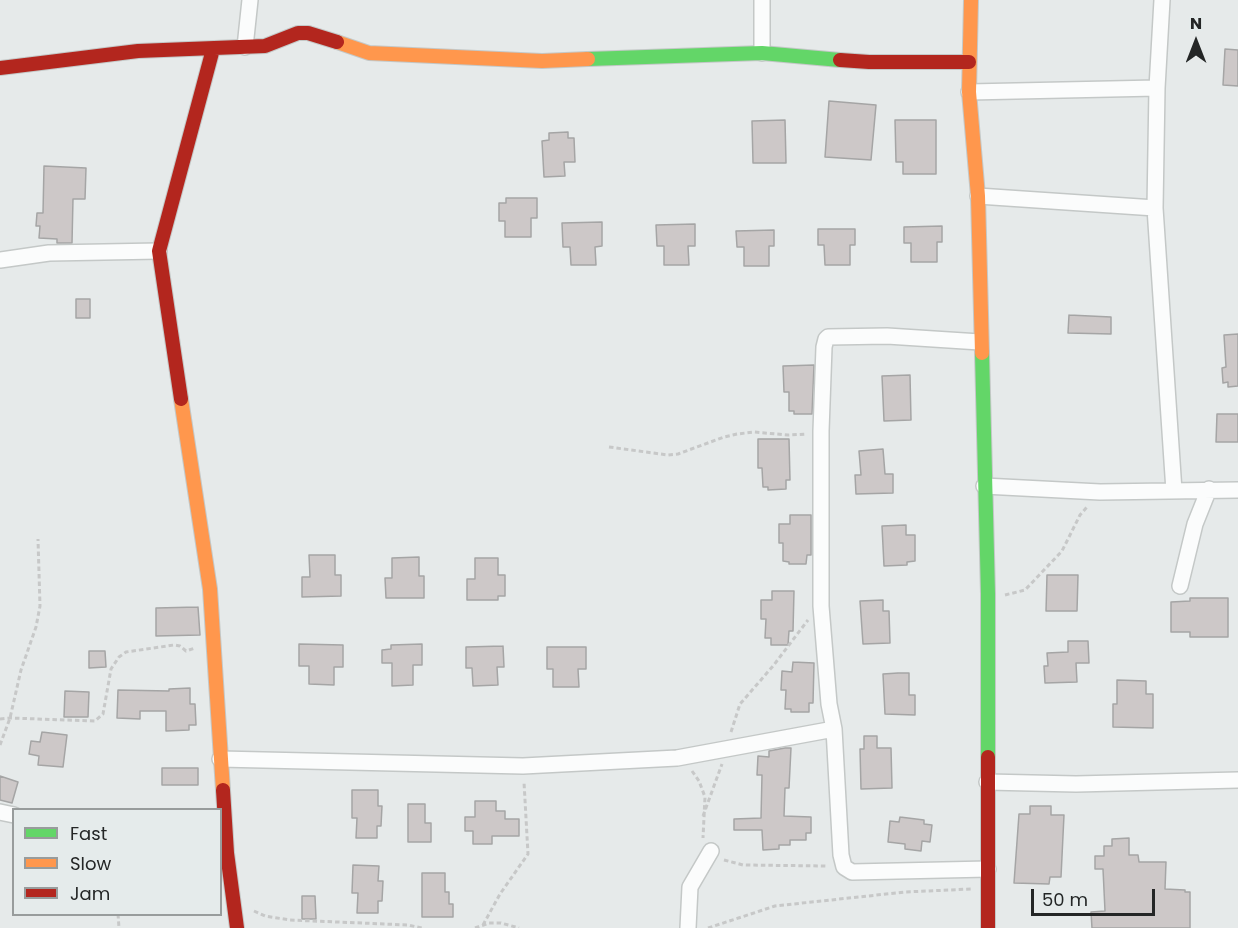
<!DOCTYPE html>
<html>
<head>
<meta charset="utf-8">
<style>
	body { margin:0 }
	#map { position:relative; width:1238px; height:928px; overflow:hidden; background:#e6eaea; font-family:Poppins,sans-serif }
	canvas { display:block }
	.legend { position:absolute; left:12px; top:808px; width:210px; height:108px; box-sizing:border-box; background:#e5ebeb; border:2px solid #989c9c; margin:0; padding:8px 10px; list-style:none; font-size:18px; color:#242626 }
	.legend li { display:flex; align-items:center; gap:12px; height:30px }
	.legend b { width:30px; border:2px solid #989c9c }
	.north { position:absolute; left:1166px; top:12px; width:60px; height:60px; -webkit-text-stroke:4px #e5ebeb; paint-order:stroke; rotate:0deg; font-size:16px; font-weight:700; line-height:24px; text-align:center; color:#242626 }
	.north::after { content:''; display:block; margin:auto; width:21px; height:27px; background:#242626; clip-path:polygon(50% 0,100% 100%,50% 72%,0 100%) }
	.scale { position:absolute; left:1031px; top:889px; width:124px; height:27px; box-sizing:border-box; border:3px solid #242626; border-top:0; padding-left:8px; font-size:18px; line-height:21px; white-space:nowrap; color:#242626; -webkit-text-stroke:4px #e5ebeb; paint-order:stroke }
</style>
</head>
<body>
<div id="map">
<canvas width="1238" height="928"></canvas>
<ul class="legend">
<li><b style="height:8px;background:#63d668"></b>Fast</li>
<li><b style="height:8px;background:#ff974d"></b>Slow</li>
<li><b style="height:8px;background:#b3261e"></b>Jam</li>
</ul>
<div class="north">N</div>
<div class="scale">50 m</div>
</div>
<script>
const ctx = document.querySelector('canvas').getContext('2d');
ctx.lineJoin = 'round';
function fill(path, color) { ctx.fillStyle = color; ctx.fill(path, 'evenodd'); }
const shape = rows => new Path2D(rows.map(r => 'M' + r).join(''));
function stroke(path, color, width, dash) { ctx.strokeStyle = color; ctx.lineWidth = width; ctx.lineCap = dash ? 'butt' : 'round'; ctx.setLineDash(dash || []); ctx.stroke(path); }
const building = shape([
	[1225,49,1238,50,1238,86,1223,85,1225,49],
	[829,101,876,105,871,160,825,157,829,101],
	[785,120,786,163,753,163,752,121,785,120],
	[895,120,936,120,936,174,903,174,903,162,896,162,895,120],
	[568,132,568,138,574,138,575,162,564,162,565,176,544,177,542,141,549,140,549,133,568,132],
	[44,166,86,168,85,199,73,199,72,243,57,243,57,239,39,238,40,226,36,226,37,213,43,213,44,166],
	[506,198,537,198,537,218,531,218,531,237,505,237,505,221,499,221,499,203,506,203,506,198],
	[602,222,602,246,595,247,596,265,571,265,570,247,563,247,562,223,602,222],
	[695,224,695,246,688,246,689,265,664,265,664,246,657,246,656,225,695,224],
	[942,226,942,242,937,242,937,262,911,262,911,243,904,243,904,227,942,226],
	[818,229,855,229,855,245,850,245,850,265,825,265,824,245,818,245,818,229],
	[774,230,774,246,769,246,769,266,744,266,744,247,737,247,736,231,774,230],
	[76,299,90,299,90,318,76,318,76,299],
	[1069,315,1111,317,1111,334,1068,333,1069,315],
	[1238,334,1238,386,1228,387,1228,382,1223,383,1222,368,1226,367,1224,335,1238,334],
	[814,365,812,414,794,414,794,411,789,411,789,392,784,392,783,366,814,365],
	[910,375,911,420,884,421,882,376,910,375],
	[1217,414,1238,414,1238,442,1216,442,1217,414],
	[758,439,789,439,790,480,786,480,786,489,768,490,768,487,763,487,762,468,758,468,758,439],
	[883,449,885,474,893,474,893,493,856,494,855,475,861,475,859,451,883,449],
	[790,515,811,515,811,555,807,555,806,564,789,564,789,562,783,561,783,543,779,543,779,524,790,524,790,515],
	[906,525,906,535,915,535,915,561,907,562,907,565,884,566,882,526,906,525],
	[309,555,335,555,335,575,341,575,341,596,302,597,302,577,310,577,309,555],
	[419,557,419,576,424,576,424,598,386,598,385,578,392,578,392,558,419,557],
	[475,558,498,558,498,575,505,575,505,596,498,596,498,600,467,600,467,579,475,579,475,558],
	[1047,575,1078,575,1077,611,1046,611,1047,575],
	[772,591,794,591,793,631,789,631,788,645,771,645,771,638,765,638,766,619,761,619,761,600,772,600,772,591],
	[1190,598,1228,598,1228,637,1190,637,1190,632,1171,632,1171,602,1190,601,1190,598],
	[883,600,883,611,889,611,890,643,863,644,860,601,883,600],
	[198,607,200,635,156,636,156,608,198,607],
	[1068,641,1088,641,1089,663,1076,663,1077,682,1045,683,1044,666,1048,666,1047,653,1068,652,1068,641],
	[299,644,343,645,343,667,334,667,334,685,309,684,309,666,299,666,299,644],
	[422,644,422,665,413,665,413,685,392,686,392,663,382,663,382,650,391,649,391,645,422,644],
	[503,646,504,667,497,667,498,685,473,686,472,668,466,668,466,647,503,646],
	[547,647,586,647,586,669,578,669,579,687,553,687,553,669,547,669,547,647],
	[89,651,105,651,106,667,89,668,89,651],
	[793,662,814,663,813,703,809,703,809,712,791,712,791,709,785,709,786,690,781,690,782,671,792,672,793,662],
	[898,673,909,673,909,695,915,695,915,715,885,714,883,674,898,673],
	[1117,680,1146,681,1146,694,1153,694,1153,728,1113,727,1113,704,1117,704,1117,680],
	[190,688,190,704,195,704,196,725,189,725,189,730,166,731,166,711,140,711,140,719,117,718,118,690,169,691,169,689,190,688],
	[65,691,89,692,88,717,64,717,65,691],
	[42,732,67,735,63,767,38,765,39,756,29,754,31,741,40,742,42,732],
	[864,736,877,736,877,748,891,748,892,788,861,789,860,749,864,749,864,736],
	[785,748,791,748,789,788,785,788,784,816,811,817,811,833,806,833,806,840,790,840,790,845,779,845,779,849,763,850,762,830,734,830,734,819,761,818,762,775,757,775,758,756,769,757,769,751,785,748],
	[162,768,198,768,198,785,162,785,162,768],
	[0,776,18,782,12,803,0,800,0,776],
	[352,790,378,790,378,806,382,806,381,826,377,826,377,838,356,838,357,818,352,818,352,790],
	[475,801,496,801,496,811,505,811,505,819,519,819,519,836,492,836,492,844,473,844,473,831,465,831,465,817,475,817,475,801],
	[408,804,425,804,425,823,431,823,431,842,408,842,408,804],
	[1030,806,1051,806,1051,815,1064,815,1061,877,1050,877,1049,884,1014,883,1019,814,1030,814,1030,806],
	[900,817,924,820,924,824,932,825,930,842,922,841,921,851,905,849,905,844,888,842,890,821,899,822,900,817],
	[1129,838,1129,855,1138,855,1139,862,1166,862,1165,889,1185,890,1185,892,1190,892,1190,928,1092,928,1091,912,1105,911,1103,869,1095,869,1095,856,1104,856,1104,846,1112,846,1112,839,1129,838],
	[353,865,379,866,378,881,383,881,382,901,378,901,378,913,357,913,358,893,352,893,353,865],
	[422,873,445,873,445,892,449,892,449,904,453,904,453,917,422,917,422,873],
	[302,896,315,896,316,919,302,919,302,896]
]);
fill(building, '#cdc8c8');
stroke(building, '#a5a5a5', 1.5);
const street = shape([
	[762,0,762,53],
	[1162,0,1157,88,1155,208,1174,491],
	[245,47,250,0],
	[969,92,1157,88],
	[978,196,1155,208],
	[0,260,49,253,159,251],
	[980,342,887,336,828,337,826,339,824,347,821,431,821,606,829,704,834,729,841,855,844,867,852,872,988,869],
	[984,486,1100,492,1238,490],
	[1180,586,1195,524,1209,489],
	[220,759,523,766,677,758,834,729],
	[987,782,1076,784,1238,780],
	[0,812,14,815],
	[688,928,690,887,711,851]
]);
const fast = shape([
	[588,59,762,53,840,60],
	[982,353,988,594,988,757]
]);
const slow = shape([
	[971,0,969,92,978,196,982,353],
	[337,42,369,53,542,61,588,59],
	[181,399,210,589,223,790]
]);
const jam = shape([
	[840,60,869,62,969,62],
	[0,68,138,51,265,46,298,33,308,33,337,42],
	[181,399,159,251,213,49],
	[988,757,988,928],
	[223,790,227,853,237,928]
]);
stroke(street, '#c4c8c7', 18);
stroke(fast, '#c4c8c7', 16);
stroke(slow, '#c4c8c7', 16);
stroke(jam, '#c4c8c7', 16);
stroke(shape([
	[609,447,668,455,678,454,724,437,737,434,754,432,788,435,807,434],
	[1005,595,1025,590,1062,551,1080,515,1087,507],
	[0,719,10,718,95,721,103,714,111,669,119,657,126,652,174,645,180,646,186,651,195,648],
	[731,732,740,704,773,666,808,620],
	[0,745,10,718,21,670,36,627,40,606,38,539],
	[692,771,699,781,705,797,703,838],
	[703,816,722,764],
	[724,860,743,865,827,866],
	[254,911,265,916,290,920,408,925,422,928],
	[118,914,119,928],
	[483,925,500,894,528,854,524,782],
	[475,928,489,923,501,923,519,928],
	[708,928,775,906,905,892,971,889]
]), '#c7c8c8', 3, [4.5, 3]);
stroke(street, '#fbfcfc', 15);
stroke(fast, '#63d668', 14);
stroke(slow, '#ff974d', 14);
stroke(jam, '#b3261e', 14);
</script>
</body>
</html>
